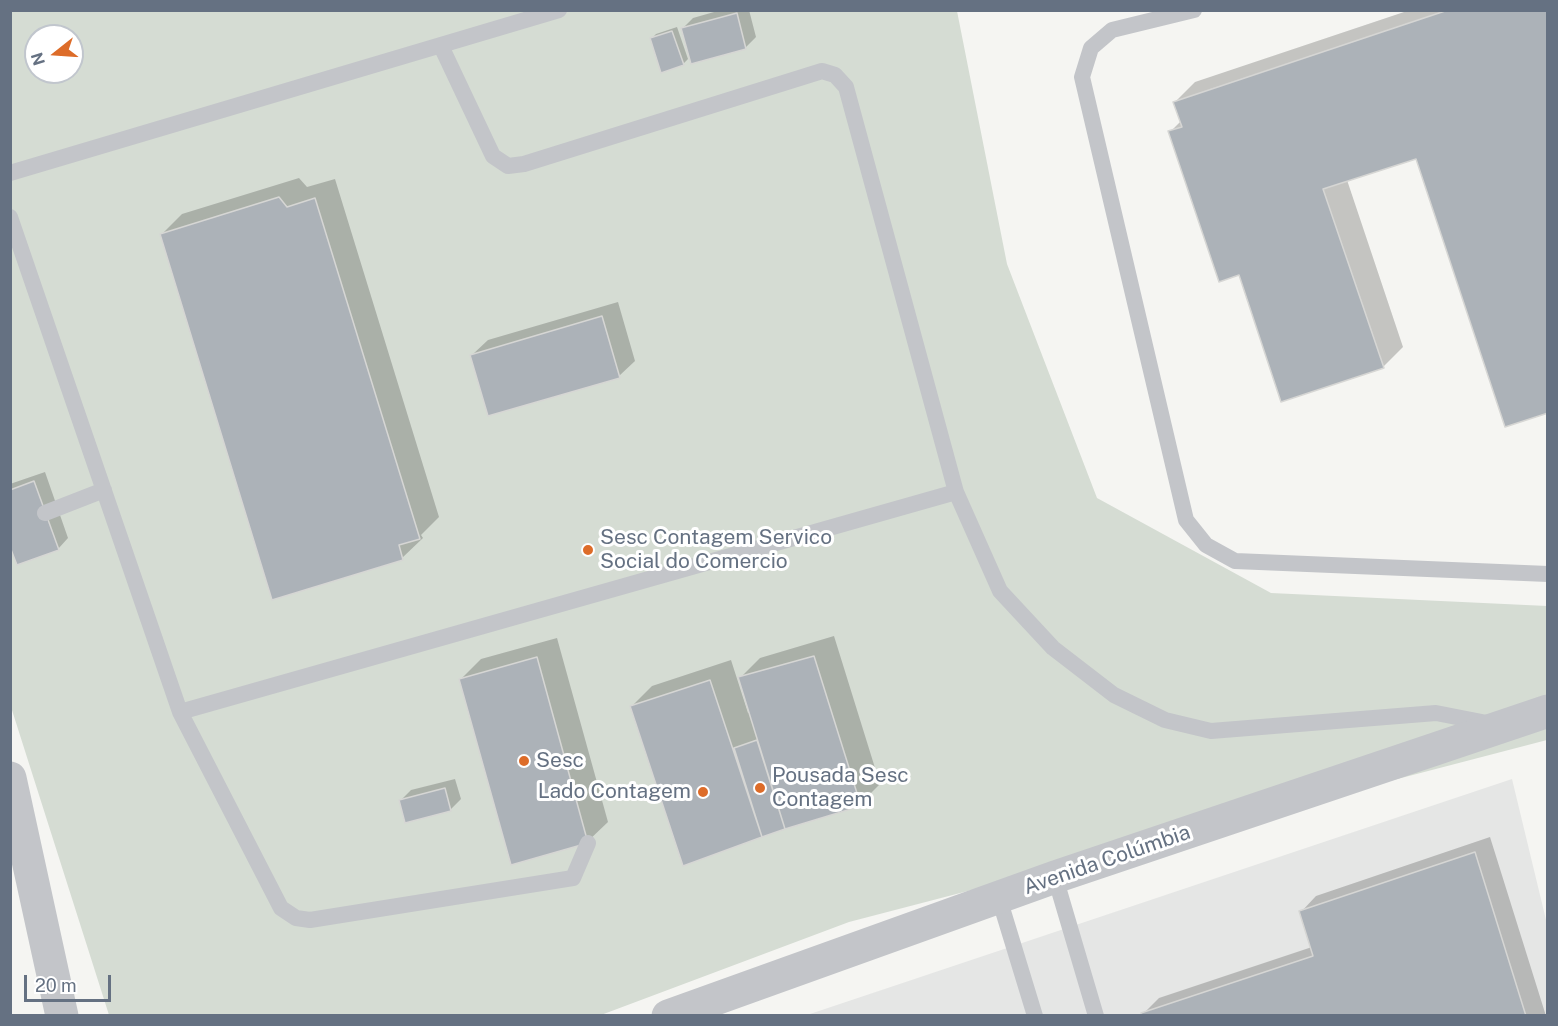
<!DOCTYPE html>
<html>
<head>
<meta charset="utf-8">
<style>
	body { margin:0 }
	#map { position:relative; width:1558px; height:1026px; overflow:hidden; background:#f5f5f2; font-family:"Public Sans",sans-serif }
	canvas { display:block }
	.frame { position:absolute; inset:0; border:12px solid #657182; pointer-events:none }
	.north { position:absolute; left:24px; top:24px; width:60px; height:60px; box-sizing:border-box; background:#fff; border:2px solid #c1c6cd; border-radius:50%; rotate:253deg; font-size:16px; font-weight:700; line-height:24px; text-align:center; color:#657182 }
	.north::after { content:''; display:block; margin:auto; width:21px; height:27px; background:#dd6c29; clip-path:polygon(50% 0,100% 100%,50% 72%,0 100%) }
	.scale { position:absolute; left:24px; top:975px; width:87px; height:27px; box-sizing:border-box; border:3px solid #657182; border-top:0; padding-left:8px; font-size:18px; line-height:21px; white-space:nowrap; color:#657182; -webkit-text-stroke:4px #fff; paint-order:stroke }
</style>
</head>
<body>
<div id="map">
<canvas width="1558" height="1026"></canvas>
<div class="frame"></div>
<div class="north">N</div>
<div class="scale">20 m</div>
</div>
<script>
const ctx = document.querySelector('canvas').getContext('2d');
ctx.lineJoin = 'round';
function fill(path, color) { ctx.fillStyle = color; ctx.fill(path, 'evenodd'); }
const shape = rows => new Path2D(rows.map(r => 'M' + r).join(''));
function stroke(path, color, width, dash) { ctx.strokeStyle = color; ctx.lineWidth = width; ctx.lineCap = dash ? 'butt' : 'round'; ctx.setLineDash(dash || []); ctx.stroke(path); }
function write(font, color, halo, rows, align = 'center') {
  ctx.font = font + ' "Public Sans",sans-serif'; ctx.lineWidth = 6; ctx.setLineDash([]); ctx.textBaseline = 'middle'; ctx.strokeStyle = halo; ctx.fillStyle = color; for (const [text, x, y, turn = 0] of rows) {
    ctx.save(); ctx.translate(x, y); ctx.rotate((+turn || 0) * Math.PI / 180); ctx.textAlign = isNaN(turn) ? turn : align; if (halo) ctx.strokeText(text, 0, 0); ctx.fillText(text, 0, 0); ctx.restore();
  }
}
fill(shape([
	[1512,779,1547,924,1547,1015,804,1016]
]), '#e5e6e5');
fill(shape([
	[10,11,957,11,1007,264,1097,498,1271,593,1547,606,1547,740,849,922,601,1015,109,1015,11,707],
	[36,36,72,36,72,72,36,72]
]), '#d5dcd3');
fill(shape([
	[721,10,749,10,756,37,745,48,683,28,693,18],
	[1410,10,1548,10,1417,157,1347,180,1403,347,1383,367,1240,274,1170,132,1181,121,1175,102,1195,82],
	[677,27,688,59,683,64,651,39,656,34],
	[299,178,307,187,335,179,439,517,421,535,423,538,402,558,161,235,182,214],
	[618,302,635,361,619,376,472,355,488,340],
	[45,472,68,538,58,549,10,542,10,484],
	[834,636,880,784,860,804,785,827,684,864,632,706,652,686,731,660,748,713,751,712,740,678,760,658],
	[557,638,608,822,587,842,461,679,481,659],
	[455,779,461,799,450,810,400,801,411,790],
	[1490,837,1546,1016,1144,1016,1143,1014,1159,998,1312,947,1301,912,1316,896]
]), '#0003');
const building = shape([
	[1448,10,1548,10,1548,413,1505,427,1416,159,1323,189,1384,368,1281,402,1239,275,1219,282,1168,131,1182,127,1173,102,1448,10],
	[737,13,746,49,691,64,681,28,737,13],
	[672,31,684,65,661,73,650,38,672,31],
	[279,197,287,207,315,198,420,539,399,545,403,560,272,600,160,234,279,197],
	[602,316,620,378,488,416,470,355,602,316],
	[34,481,59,550,17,565,10,547,10,490,34,481],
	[814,656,861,806,785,829,738,677,814,656],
	[537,657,588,843,511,865,459,679,537,657],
	[710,680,762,837,683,866,630,706,710,680],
	[757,740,785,829,762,837,734,748,757,740],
	[445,788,451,811,405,823,399,800,445,788],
	[1475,852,1526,1016,1142,1016,1141,1013,1313,956,1299,911,1475,852]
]);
fill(building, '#acb2b8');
stroke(building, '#d6d6d4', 1.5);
stroke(shape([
	[1194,10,1112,30,1091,48,1082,77,1186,520,1206,545,1235,561,1548,574],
	[441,46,493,156,508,166,524,164,822,71,835,75,846,87,956,492],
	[10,173,559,10],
	[10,217,180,712,281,908,296,918,310,920,573,878,588,843],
	[45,513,104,490],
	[180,712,956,492,1000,591,1053,648,1114,695,1165,720,1211,731,1436,713,1492,724],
	[1055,877,1096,1016],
	[999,898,1035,1016]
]), '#c3c5c9', 16);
stroke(shape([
	[10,778,62,1016],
	[668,1016,1055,877,1548,711]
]), '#c3c5c9', 33);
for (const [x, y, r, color] of [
	[588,550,6,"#dd6c29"],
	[524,761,6,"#dd6c29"],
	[760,788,6,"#dd6c29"],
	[703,792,6,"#dd6c29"]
]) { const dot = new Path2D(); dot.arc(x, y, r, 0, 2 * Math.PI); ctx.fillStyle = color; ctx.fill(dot); stroke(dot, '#fff', 2); }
write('21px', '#657182', '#fff', [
	["Sesc Contagem Servico",600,538],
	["Social do Comercio",600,562],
	["Sesc",536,761],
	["Pousada Sesc",772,776],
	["Contagem",772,800],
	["Lado Contagem",691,792,"right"]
], 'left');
write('21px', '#657182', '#fff', [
	["Avenida Colúmbia",1107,860,-19]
]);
</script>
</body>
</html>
